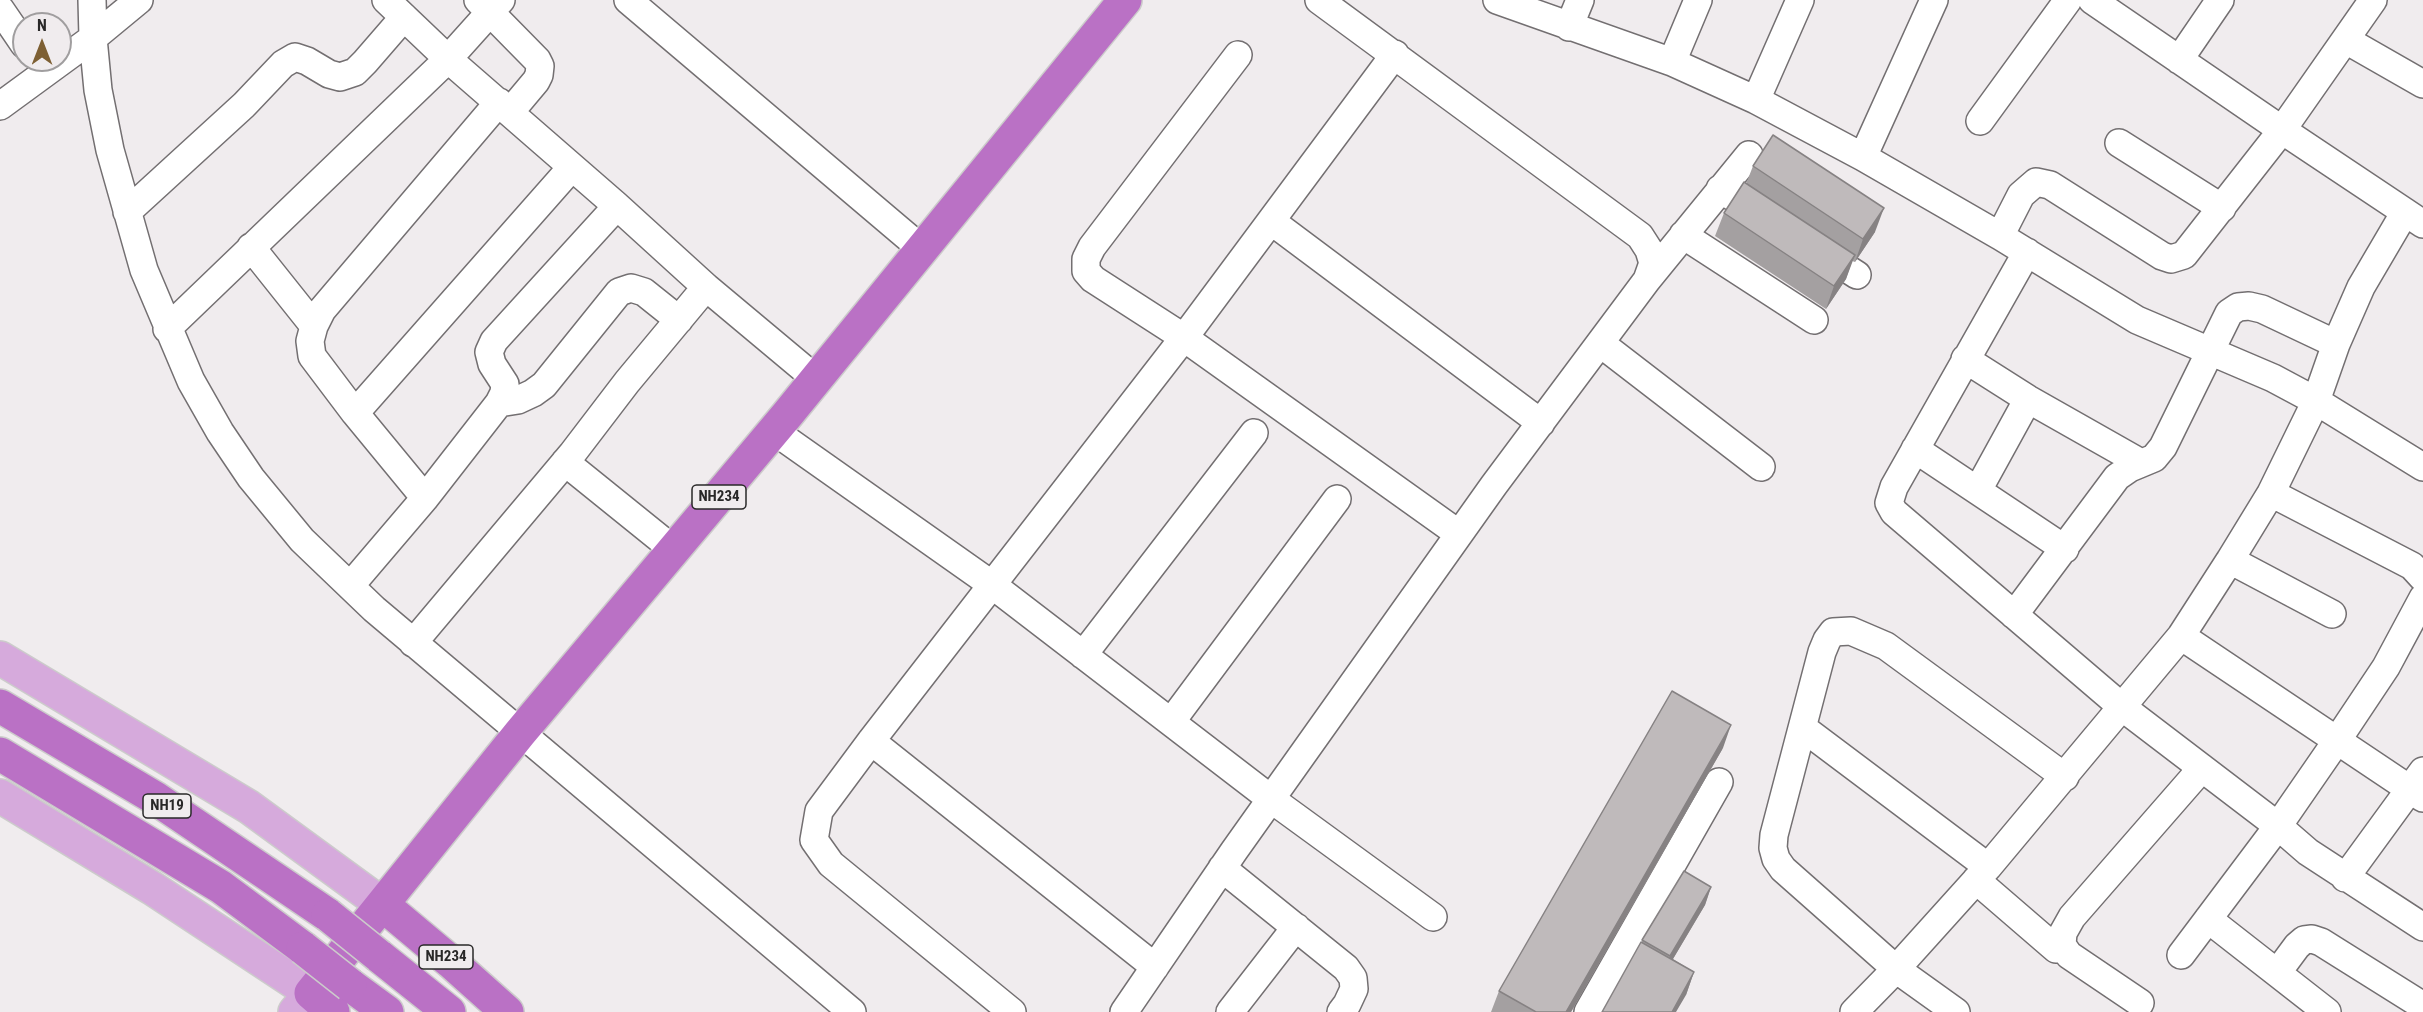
<!DOCTYPE html>
<html>
<head>
<meta charset="utf-8">
<style>
	body { margin:0 }
	#map { position:relative; width:2423px; height:1012px; overflow:hidden; background:#f0ecee; font-family:"Roboto Condensed",sans-serif }
	canvas { display:block }
	.north { position:absolute; left:12px; top:12px; width:60px; height:60px; box-sizing:border-box; background:#f0ecee; border:2px solid #a09e9f; border-radius:50%; rotate:0deg; font-size:16px; font-weight:700; line-height:24px; text-align:center; color:#292828 }
	.north::after { content:''; display:block; margin:auto; width:21px; height:27px; background:#7d5f33; clip-path:polygon(50% 0,100% 100%,50% 72%,0 100%) }
</style>
</head>
<body>
<div id="map">
<canvas width="2423" height="1012"></canvas>
<div class="north">N</div>
</div>
<script>
const ctx = document.querySelector('canvas').getContext('2d');
ctx.lineJoin = 'round';
const shape = rows => new Path2D(rows.map(r => 'M' + r).join(''));
function stroke(path, color, width, dash) { ctx.strokeStyle = color; ctx.lineWidth = width; ctx.lineCap = dash ? 'butt' : 'round'; ctx.setLineDash(dash || []); ctx.stroke(path); }
function fill(path, color) { ctx.fillStyle = color; ctx.fill(path, 'evenodd'); }
function write(font, color, halo, rows, align = 'center') {
  ctx.font = font + ' "Roboto Condensed",sans-serif'; ctx.lineWidth = 6; ctx.setLineDash([]); ctx.textBaseline = 'middle'; ctx.strokeStyle = halo; ctx.fillStyle = color; for (const [text, x, y, turn = 0] of rows) {
    ctx.save(); ctx.translate(x, y); ctx.rotate((+turn || 0) * Math.PI / 180); ctx.textAlign = isNaN(turn) ? turn : align; if (halo) ctx.strokeText(text, 0, 0); ctx.fillText(text, 0, 0); ctx.restore();
  }
}
const minor = shape([
	[92,0,93,38,98,90,110,150,144,270,191,381,220,432,251,478,302,540,374,609,852,1012],
	[386,0,448,59,617,206,706,287,816,379],
	[478,0,537,60,540,66,539,75,536,81,510,112],
	[628,0,923,250],
	[1497,0,1672,62,1756,100,1863,157,2000,236,2137,320,2273,378,2316,401,2423,467],
	[2092,0,2282,130,2423,224],
	[0,9,24,44],
	[1569,27,1580,0],
	[2346,40,2423,84],
	[1238,55,1092,247,1086,259,1086,271,1093,279,1183,337,1459,534],
	[2179,60,2220,0],
	[1672,62,1698,0],
	[1756,100,1800,0],
	[0,106,93,38,139,0],
	[1980,121,2068,0],
	[2119,143,2222,208],
	[1863,157,1934,0],
	[1720,189,1765,217],
	[127,212,244,105,283,64,295,57,307,61,329,74,340,77,355,72,365,62,404,17],
	[1271,221,1541,423],
	[1683,235,1814,320],
	[2000,236,2021,195,2036,182,2050,185,2162,256,2171,259,2184,255,2282,130,2373,0],
	[251,247,314,326],
	[1818,250,1857,275],
	[2027,252,1894,487,1889,503,1894,512,2122,707,2278,826,2308,852,2423,927],
	[1647,280,1749,155],
	[167,329,448,59,501,0],
	[1600,343,1761,467],
	[1965,359,2028,399,2141,463],
	[499,403,518,400,533,393,544,385,619,292,631,288,644,292,679,320],
	[355,413,572,167],
	[774,431,991,584,1271,799,1433,917],
	[1915,449,2065,549],
	[565,462,674,550],
	[1978,490,2028,399],
	[2271,493,2412,566,2423,578],
	[425,498,355,413,312,356,310,341,314,326,322,310,499,102],
	[2230,560,2332,614],
	[350,586,425,498,499,403,504,393,505,384,492,364,489,352,494,341,617,206],
	[2014,615,2117,477,2130,468,2154,458,2163,447,2229,313,2238,307,2249,306,2262,309,2336,344],
	[2181,636,2423,798],
	[413,643,572,454,627,382,706,287],
	[1083,655,1254,433],
	[1171,722,1337,499],
	[1803,728,1988,867],
	[871,741,1155,967],
	[1222,868,1346,968,1353,978,1354,989,1347,1004,1341,1012],
	[2345,878,2423,771],
	[1976,880,2056,949],
	[2208,919,2327,1012],
	[2181,955,2278,826,2336,742,2386,667,2423,598],
	[2277,973,2297,946,2304,940,2312,939,2321,942,2423,1006],
	[2140,1003,2069,955,2062,945,2063,933,2072,917,2202,768],
	[1012,1012,831,864,814,840,819,811,871,741,1192,327,1395,54],
	[1124,1012,1234,851,1494,485,1647,280,1653,263,1649,250,1640,236,1319,0],
	[1230,1012,1296,927],
	[1588,1012,1719,782],
	[1854,1012,1896,969,1988,867,2181,636,2230,560,2271,493,2316,401,2336,344,2361,287,2405,212],
	[1956,1012,1896,969,1783,869,1776,859,1773,848,1774,835,1822,652,1827,640,1833,632,1851,631,1886,646,2065,777]
]);
const major = shape([
	[0,658,249,807,383,905],
	[0,796,152,888,311,993,295,1012]
]);
const highway = shape([
	[0,706,155,798,328,915],
	[0,754,221,887,303,948],
	[383,905,451,962,507,1012],
	[379,956,449,1012],
	[350,985,387,1012],
	[333,1012,311,993,520,733,787,415,1125,0]
]);
stroke(minor, '#736f71', 30);
stroke(major, '#cccbcb', 36);
stroke(highway, '#cccbcb', 36);
stroke(minor, '#fff', 27);
stroke(major, '#d6aadc', 33);
stroke(highway, '#ba71c5', 33);
const highwayBridge = shape([
	[328,915,379,956],
	[303,948,350,985]
]);
stroke(highwayBridge, '#cccbcb', 36, []);
stroke(highwayBridge, '#ba71c5', 33);
fill(shape([
	[1753,166,1875,232,1855,262,1852,261,1846,279,1826,309,1715,236,1724,213,1746,184],
	[1723,748,1571,1012,1491,1012,1499,991],
	[1711,887,1705,905,1673,959,1694,972,1686,995,1642,942,1642,940]
]), '#a4a0a1');
fill(shape([
	[1884,208,1875,232,1855,262,1863,239],
	[1855,255,1846,279,1826,309,1834,286],
	[1731,725,1723,748,1571,1012,1566,1012],
	[1711,887,1705,905,1664,974,1670,956],
	[1694,972,1686,995,1676,1012,1672,1012]
]), '#868283');
const building = shape([
	[1773,135,1884,208,1863,239,1753,166,1773,135],
	[1744,182,1855,255,1834,286,1724,213,1744,182],
	[1672,691,1731,725,1566,1012,1536,1012,1499,991,1672,691],
	[1684,871,1711,887,1670,956,1642,940,1684,871],
	[1641,942,1694,972,1672,1012,1602,1012,1641,942]
]);
fill(building, '#bfbabb');
stroke(building, '#868283', 1.5);
for (const [x, y, w] of [
	[719,497,54],
	[167,806,48],
	[446,957,54]
]) { const box = new Path2D(); box.roundRect(x - w / 2, y - 12, w, 24, 4.5); ctx.fillStyle = '#f0ecee'; ctx.fill(box); stroke(box, '#292828', 1.5); }
write('bold 15px', '#292828', null, [
	["NH234",719,497],
	["NH19",167,806],
	["NH234",446,957]
]);
</script>
</body>
</html>
